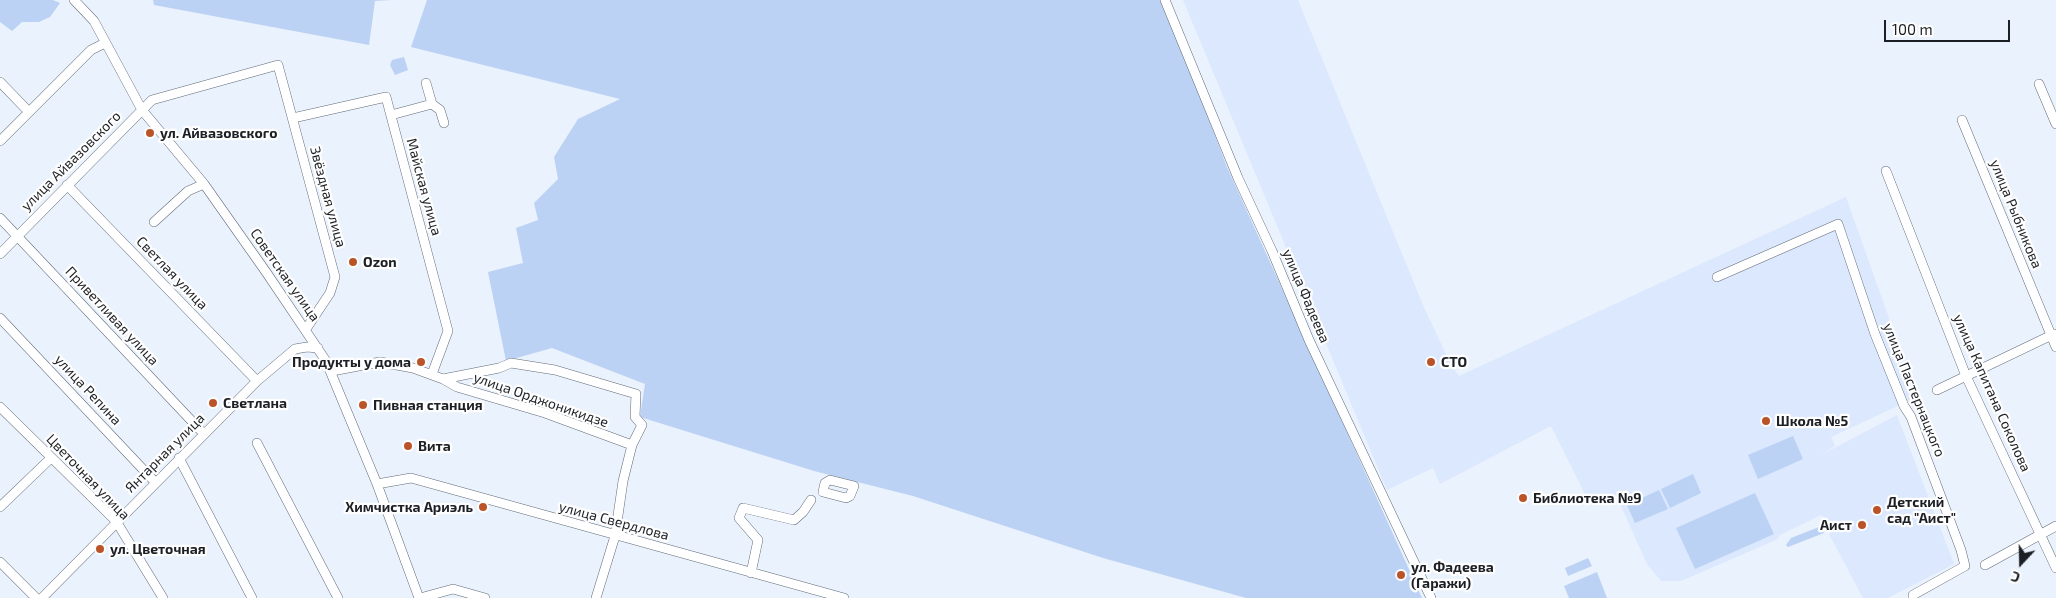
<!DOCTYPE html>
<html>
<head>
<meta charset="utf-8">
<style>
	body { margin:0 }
	#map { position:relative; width:2056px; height:598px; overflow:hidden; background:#eaf2fd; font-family:"Exo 2",sans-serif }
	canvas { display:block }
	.north { position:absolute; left:1996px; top:538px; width:50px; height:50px; -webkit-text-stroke:4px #fefefe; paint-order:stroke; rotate:201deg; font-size:14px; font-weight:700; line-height:20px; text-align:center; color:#1c1f24 }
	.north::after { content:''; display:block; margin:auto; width:18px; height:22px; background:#1c1f24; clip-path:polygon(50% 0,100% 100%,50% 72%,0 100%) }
	.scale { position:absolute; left:1884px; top:20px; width:126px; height:22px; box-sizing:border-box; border:2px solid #1c1f24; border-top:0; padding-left:6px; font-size:15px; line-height:18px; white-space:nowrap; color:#1c1f24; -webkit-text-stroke:4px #fefefe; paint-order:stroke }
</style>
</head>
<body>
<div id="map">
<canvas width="2056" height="598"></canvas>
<div class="north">С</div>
<div class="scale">100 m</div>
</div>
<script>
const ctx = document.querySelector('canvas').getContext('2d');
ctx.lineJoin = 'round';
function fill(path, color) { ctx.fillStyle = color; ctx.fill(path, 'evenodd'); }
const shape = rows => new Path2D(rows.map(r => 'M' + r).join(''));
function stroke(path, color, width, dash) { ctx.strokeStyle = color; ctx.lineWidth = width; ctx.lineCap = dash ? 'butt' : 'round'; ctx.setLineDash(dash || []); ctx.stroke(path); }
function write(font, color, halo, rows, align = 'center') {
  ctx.font = font + ' "Exo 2",sans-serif'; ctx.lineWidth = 4.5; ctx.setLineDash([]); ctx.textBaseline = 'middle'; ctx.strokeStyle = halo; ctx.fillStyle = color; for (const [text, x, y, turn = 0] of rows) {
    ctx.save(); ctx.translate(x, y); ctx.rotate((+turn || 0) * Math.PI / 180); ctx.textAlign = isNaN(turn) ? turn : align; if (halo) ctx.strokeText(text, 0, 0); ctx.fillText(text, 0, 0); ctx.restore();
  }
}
fill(shape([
	[1183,0,1298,0,1423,305,1452,367,1459,376,1846,197,1917,397,1831,437,1835,446,1819,456,1897,415,1954,564,1888,598,1863,598,1830,536,1828,527,1830,523,1821,515,1780,535,1776,540,1681,581,1661,581,1647,564,1616,495,1595,502,1586,496,1551,426,1440,484,1433,468,1387,490]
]), '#dbe8fd');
fill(shape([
	[0,0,53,0,60,3,50,17,39,22,22,22,12,31,0,22],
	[153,0,391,0,375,1,369,45,154,5],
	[427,0,1163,0,1227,167,1422,598,1246,598,1103,558,913,496,814,471,640,417,645,384,552,348,506,361,488,272,523,263,516,228,538,220,534,203,558,179,554,157,578,119,620,99,411,47],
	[404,57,408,70,395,75,390,65,392,60],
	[1793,436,1803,459,1758,479,1748,455],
	[1693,474,1701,493,1670,508,1661,489],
	[1659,490,1668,509,1635,523,1627,505],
	[1755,493,1774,534,1695,569,1676,528],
	[1819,527,1823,529,1824,533,1788,547,1786,545,1791,538],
	[1588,558,1592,566,1568,576,1565,568],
	[1597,572,1607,598,1569,598,1564,586]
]), '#bcd2f4');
const minor = shape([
	[74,0,94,21,142,110,204,184,266,272,326,361,377,484,419,598],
	[1165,0,1238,178,1272,251,1309,340,1431,598],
	[0,82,29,112],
	[2039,84,2056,124],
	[432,104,440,110,444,123],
	[391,115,432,104,426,83],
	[293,118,386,97,448,331,432,374],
	[1962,120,2056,347],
	[0,141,91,50,105,43],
	[1886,171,1966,376,2056,568],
	[67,185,257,381],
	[0,218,204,434],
	[154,222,188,191,204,184],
	[0,254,152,100,278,65,335,277,330,293,306,329],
	[1717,277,1838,224,1875,334,1904,406,1911,417,1961,550,1965,566,1913,595,1913,598],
	[0,318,155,482],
	[332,371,380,362,413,368,443,379,499,368,511,363,555,370,636,394,635,417,642,425,632,445,623,481,615,536,596,598],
	[443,379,457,387,545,413,632,445],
	[1937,390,2054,334],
	[0,407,116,521,163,598],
	[257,443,338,598],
	[179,458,252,598],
	[830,480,854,486,850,496,846,498,823,492,825,483,830,480],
	[377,484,411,478,844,598],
	[0,507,51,458],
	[0,562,36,598],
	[1985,565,2056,526],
	[751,573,758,540,739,518,743,508,794,520,803,512,811,500],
	[42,598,257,381,295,349,307,347,318,348],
	[420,598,453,589,485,598]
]);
stroke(minor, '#626a77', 10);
stroke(minor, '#fff', 9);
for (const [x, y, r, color] of [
	[150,133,5,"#ba5428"],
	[353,262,5,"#ba5428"],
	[421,362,5,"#ba5428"],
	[1431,362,5,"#ba5428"],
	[213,403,5,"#ba5428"],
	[363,405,5,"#ba5428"],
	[1766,421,5,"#ba5428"],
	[408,446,5,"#ba5428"],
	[1523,498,5,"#ba5428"],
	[483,507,5,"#ba5428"],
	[1877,510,5,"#ba5428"],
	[1862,525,5,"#ba5428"],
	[100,549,5,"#ba5428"],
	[1401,575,5,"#ba5428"]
]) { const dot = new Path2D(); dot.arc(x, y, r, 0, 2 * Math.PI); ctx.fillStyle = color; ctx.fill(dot); stroke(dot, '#fefefe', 2); }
write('bold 14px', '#1c1f24', '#fefefe', [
	["ул. Айвазовского",160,133],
	["Ozon",363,262],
	["Продукты у дома",411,362,"right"],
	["СТО",1441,362],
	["Светлана",223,403],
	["Пивная станция",373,405],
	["Школа №5",1776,421],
	["Вита",418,446],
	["Библиотека №9",1533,498],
	["Детский",1887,502],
	["сад \"Аист\"",1887,518],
	["Химчистка Ариэль",473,507,"right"],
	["Аист",1852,525,"right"],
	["ул. Цветочная",110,549],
	["ул. Фадеева",1411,567],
	["(Гаражи)",1411,583]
], 'left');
write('14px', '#1c1f24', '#fefefe', [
	["улица Айвазовского",71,161,-45],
	["Майская улица",424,187,75],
	["Звёздная улица",328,197,75],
	["улица Рыбникова",2016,214,68],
	["Светлая улица",172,273,46],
	["Советская улица",285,275,55],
	["улица Фадеева",1306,296,67],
	["Приветливая улица",112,316,47],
	["улица Репина",88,390,47],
	["улица Пастернацкого",1914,390,68],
	["улица Капитана Соколова",1992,393,66],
	["улица Орджоникидзе",541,400,19],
	["Янтарная улица",165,453,-45],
	["Цветочная улица",88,477,46],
	["улица Свердлова",614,521,15]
]);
</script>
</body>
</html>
